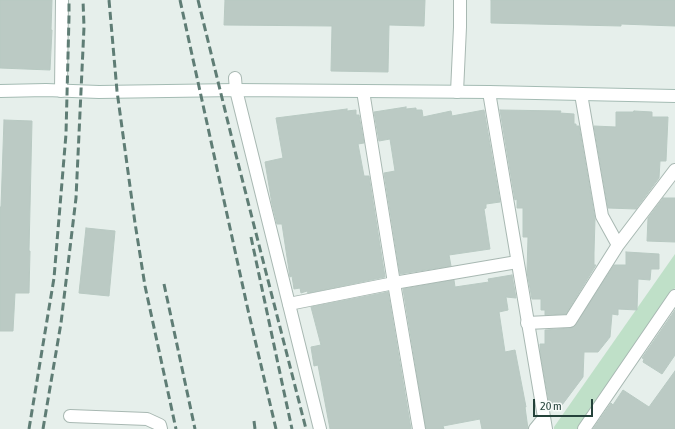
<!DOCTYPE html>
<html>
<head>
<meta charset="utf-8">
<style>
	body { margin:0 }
	#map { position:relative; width:675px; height:429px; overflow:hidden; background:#e6efeb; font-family:"Asap Condensed",sans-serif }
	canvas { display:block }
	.scale { position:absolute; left:533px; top:399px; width:60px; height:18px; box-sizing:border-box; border:2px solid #24423a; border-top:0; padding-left:5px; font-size:12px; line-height:14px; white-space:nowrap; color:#24423a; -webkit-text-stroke:3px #f7fbf9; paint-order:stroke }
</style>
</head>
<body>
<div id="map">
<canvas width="675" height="429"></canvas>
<div class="scale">20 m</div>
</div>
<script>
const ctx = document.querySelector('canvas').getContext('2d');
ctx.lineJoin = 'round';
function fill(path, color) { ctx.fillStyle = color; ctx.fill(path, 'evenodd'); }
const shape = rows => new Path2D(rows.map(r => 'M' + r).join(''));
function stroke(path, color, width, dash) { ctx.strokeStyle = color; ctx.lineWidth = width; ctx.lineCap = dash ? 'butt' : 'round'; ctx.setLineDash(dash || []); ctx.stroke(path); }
fill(shape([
	[675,254,675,288,577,429,554,429,554,427]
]), '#bfe0c8');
const building = shape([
	[0,0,52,0,51,30,52,30,50,70,0,68,0,0],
	[225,0,425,0,424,26,389,25,388,72,331,71,332,26,224,25,225,0],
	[491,0,675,0,675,26,621,24,621,26,491,23,491,0],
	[406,107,406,109,416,108,416,110,422,110,423,117,451,111,452,116,484,110,500,202,486,204,486,208,484,209,490,249,449,255,451,266,400,274,384,173,395,171,390,139,379,141,374,112,406,107],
	[347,109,347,111,356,110,356,115,359,115,364,143,358,144,364,176,369,176,385,277,308,293,307,291,301,293,300,288,294,289,292,276,290,277,282,224,277,224,272,204,265,162,283,158,276,118,347,109],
	[500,110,561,111,560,113,574,114,574,124,576,124,576,126,579,126,595,219,594,253,594,265,596,265,566,314,545,315,545,310,541,310,541,299,532,299,527,272,528,237,523,237,523,208,517,208,517,199,515,200,500,110],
	[634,111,652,112,652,117,668,117,666,161,660,161,659,178,636,209,608,208,594,126,616,127,616,112,633,112,634,111],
	[4,120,32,121,29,251,30,251,29,293,15,293,13,331,0,331,0,207,1,207,4,120],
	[663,198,675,198,675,242,647,241,648,218,663,198],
	[86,228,115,231,109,296,79,293,86,228],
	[626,252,659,254,659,269,651,269,650,280,638,279,637,310,618,309,618,315,612,314,610,337,598,352,584,352,583,377,559,409,550,408,540,351,540,344,545,344,545,330,570,328,574,327,614,265,626,265,626,252],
	[512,275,516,298,506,297,508,310,499,312,505,352,515,350,526,407,525,407,528,429,482,429,480,419,443,426,444,429,426,429,403,289,454,280,455,287,489,282,488,279,512,275],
	[388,292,411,429,330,429,318,365,314,366,311,347,321,345,311,307,388,292],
	[675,310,675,355,662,374,643,362,644,359,642,358,675,310],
	[675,371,675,429,593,429,611,403,613,405,623,390,649,407,675,371]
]);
fill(building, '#bbcac4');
stroke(building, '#b8c9c2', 1);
const lane = shape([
	[363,91,394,283,419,429],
	[581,94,602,216,618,245],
	[289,304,394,283,517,262],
	[527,323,570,321,618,245,675,170],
	[535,429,544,418]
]);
const street = shape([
	[235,78,236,90,305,369,320,429],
	[61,91,62,0],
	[457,92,460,27,460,0],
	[489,92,546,429],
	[70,416,147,419,160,425,161,429],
	[584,429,675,296]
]);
const secondary = shape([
	[0,91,46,90,99,92,236,90,363,91,489,92,675,96]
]);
stroke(lane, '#a8b8b2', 14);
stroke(street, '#a8b8b2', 14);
stroke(secondary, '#a4bbb3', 14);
stroke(lane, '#fff', 12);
stroke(street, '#fff', 12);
stroke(secondary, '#fff', 12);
stroke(shape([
	[109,0,117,91,135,223,145,286,176,429],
	[180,0,248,310,276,429],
	[198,0,235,151,306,429],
	[251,237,284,392,292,429],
	[164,284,195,429],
	[254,421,255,429],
	[29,429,54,278,66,134,69,17,69,0],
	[43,429,61,323,76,198,84,27,83,0]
]), '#5f7d75', 3, [8, 4]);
</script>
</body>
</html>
